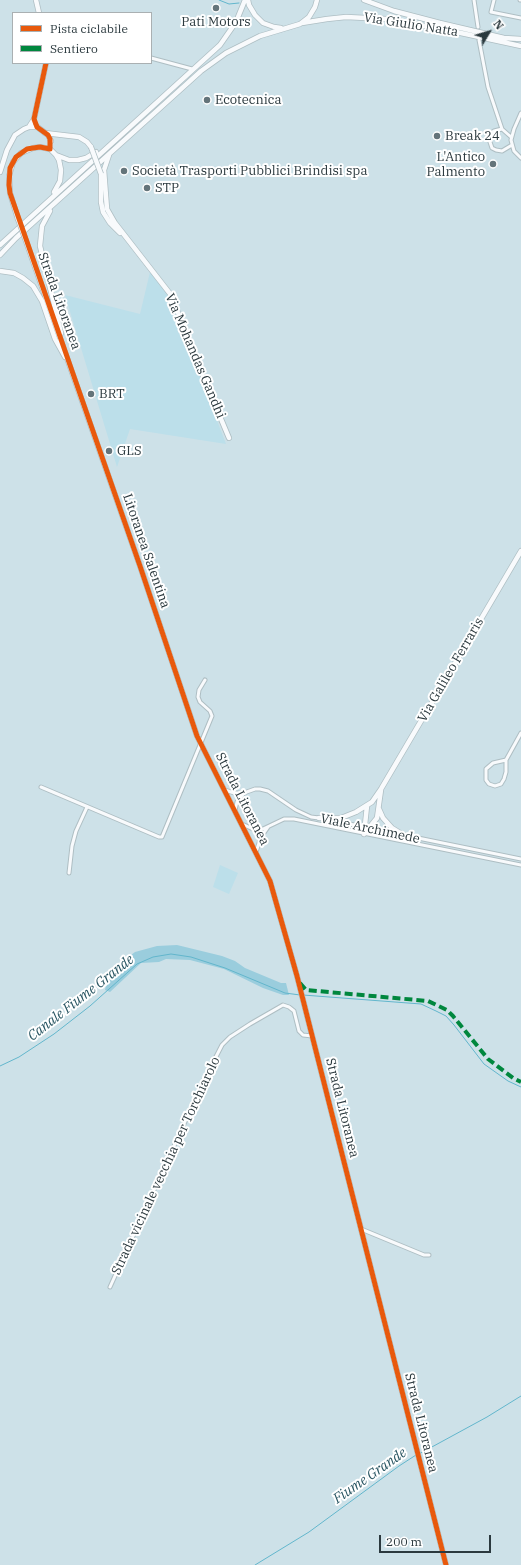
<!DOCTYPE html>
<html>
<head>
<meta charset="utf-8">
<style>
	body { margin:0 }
	#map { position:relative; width:521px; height:1565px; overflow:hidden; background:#cde1e8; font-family:"IBM Plex Serif",serif }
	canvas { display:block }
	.legend { position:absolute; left:12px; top:12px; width:140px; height:52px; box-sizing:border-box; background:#fff; border:1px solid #aab0b2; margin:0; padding:5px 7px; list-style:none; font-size:12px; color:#2b393e }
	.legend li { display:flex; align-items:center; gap:8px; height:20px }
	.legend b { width:20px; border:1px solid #aab0b2 }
	.north { position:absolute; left:469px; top:12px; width:40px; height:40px; -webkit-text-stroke:3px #fff; paint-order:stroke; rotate:52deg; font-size:11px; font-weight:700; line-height:16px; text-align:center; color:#2b393e }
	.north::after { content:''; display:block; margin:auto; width:14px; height:18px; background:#2b393e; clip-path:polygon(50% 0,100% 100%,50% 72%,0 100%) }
	.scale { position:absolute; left:379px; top:1535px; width:112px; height:18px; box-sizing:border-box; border:2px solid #2b393e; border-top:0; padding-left:5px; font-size:12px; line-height:14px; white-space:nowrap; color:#2b393e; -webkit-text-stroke:3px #fff; paint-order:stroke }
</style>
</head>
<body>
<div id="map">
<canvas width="521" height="1565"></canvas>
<ul class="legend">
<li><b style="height:5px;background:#e8590c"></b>Pista ciclabile</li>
<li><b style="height:5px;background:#00873e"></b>Sentiero</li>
</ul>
<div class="north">N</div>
<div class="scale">200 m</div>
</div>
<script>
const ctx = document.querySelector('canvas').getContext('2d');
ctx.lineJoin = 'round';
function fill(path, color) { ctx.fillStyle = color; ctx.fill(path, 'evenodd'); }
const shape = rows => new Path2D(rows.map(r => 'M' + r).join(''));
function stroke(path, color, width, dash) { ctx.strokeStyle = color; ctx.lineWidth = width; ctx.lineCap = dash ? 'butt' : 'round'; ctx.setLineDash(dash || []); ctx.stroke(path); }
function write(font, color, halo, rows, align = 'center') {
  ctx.font = font + ' "IBM Plex Serif",serif'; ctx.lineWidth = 4; ctx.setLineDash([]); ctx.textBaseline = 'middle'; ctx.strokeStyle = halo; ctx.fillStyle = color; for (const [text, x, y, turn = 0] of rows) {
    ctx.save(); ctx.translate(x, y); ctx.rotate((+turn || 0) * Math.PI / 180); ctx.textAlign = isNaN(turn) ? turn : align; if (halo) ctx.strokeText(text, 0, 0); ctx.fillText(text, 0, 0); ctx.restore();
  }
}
fill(shape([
	[150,272,170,297,226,444,130,429,117,467,65,295,140,314],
	[220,865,238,873,229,894,213,887]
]), '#bcdfea');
fill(shape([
	[177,945,222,956,235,961,245,968,281,983,286,983,289,995,283,995,263,988,224,969,190,960,166,959,159,962,141,963,110,992,105,990,107,980,119,964,135,952,157,946]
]), '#9acddd');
stroke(shape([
	[219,0,229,4,239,3],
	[303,995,421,1004,436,1011,446,1016,454,1025,484,1064,508,1081,521,1087],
	[0,1066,19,1057,54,1034,90,1006,137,964,153,957,171,954,191,957,225,968,285,993,300,995],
	[419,1454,487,1417,521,1396],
	[255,1565,309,1532,399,1466,416,1455]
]), '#62b6cc', 1);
const street = shape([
	[474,0,478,27],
	[494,0,491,12,521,18],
	[520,0,521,0],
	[479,40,488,87,502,129,511,137],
	[151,58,192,69],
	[521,113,514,129,511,140,514,151,521,158],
	[502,129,494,131,491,133,489,139,492,148,496,150,502,151,512,145],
	[506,760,493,763,486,769,486,780,489,784,495,786,501,784,504,779,506,772,506,760,521,733],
	[41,787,159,837,162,837,212,716,210,711,200,702,198,697,199,690,205,680],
	[225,790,234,793,244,793],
	[235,810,237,802,244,793,255,789,260,789,268,791,296,810,311,817,319,818],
	[325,819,521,859],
	[242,824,253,829,263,829,284,819,294,819,521,865],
	[256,852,261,837,268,827],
	[69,873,72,846,76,831,87,807],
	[361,1229,424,1255,429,1255],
	[110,1287,203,1082,222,1045,230,1037,250,1024,283,1005,289,1007,294,1011,299,1031,303,1035,312,1036]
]);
const secondary = shape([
	[36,0,39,13],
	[248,0,249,5,255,15,263,23,274,27,281,28],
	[364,0,394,11,440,23,504,38,521,39],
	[302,23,327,19,346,17,386,19,447,30,521,46],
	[36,126,48,135,51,141],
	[29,127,34,119,46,63],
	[45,133,79,137,87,142,91,147],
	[56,155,69,160,78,160,86,158,96,152],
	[109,155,104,170,107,209,115,223,171,295,200,369,229,438],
	[0,172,7,150,15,135,24,129,29,127,37,127],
	[101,174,101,202,103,212,110,223,120,233],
	[50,211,42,226,40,246,61,333],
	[18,219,10,193,9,176,13,162,21,153,33,148,40,147,50,149,56,155,59,160,61,170,60,181,54,192],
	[26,241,140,566,197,736,270,881,297,976,446,1565],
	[0,245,220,45,236,22,245,0],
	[0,255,16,238,201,71,226,53,260,36,300,24,309,17,315,7,317,0],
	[0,271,14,273,23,278,33,286,42,301,55,339,65,357],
	[379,809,383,818,392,828,405,836],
	[319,818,341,818,356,812,372,802,381,789,521,551],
	[364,834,377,818,381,790],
	[364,834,367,806]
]);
stroke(street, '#aebec3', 5);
stroke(secondary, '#aebec3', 6);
stroke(street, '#f8fafc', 3);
stroke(secondary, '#f8fafc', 4.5);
const secondaryBridge = shape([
	[91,147,101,174],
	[18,219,26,241]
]);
stroke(secondaryBridge, '#aebec3', 6, []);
stroke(secondaryBridge, '#f8fafc', 4.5);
stroke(shape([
	[300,983,306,990,428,1001,447,1010,453,1016,488,1059,513,1078,521,1082]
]), '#00873e', 4, [8, 4]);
stroke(shape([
	[46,63,34,119,37,127,48,135,50,139,50,149,40,147,33,148,27,149,16,157,10,168,9,185,10,193,140,566,197,736,270,881,297,976,446,1565]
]), '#e8590c', 5);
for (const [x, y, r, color] of [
	[216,8,4,"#64747a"],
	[207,100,4,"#64747a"],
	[437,136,4,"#64747a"],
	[493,164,4,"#64747a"],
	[124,171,4,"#64747a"],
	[147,188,4,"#64747a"],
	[91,394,4,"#64747a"],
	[109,451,4,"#64747a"]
]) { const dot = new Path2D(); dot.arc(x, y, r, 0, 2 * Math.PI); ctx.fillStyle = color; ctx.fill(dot); stroke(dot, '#fff', 1.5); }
write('13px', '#2b393e', '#fff', [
	["Pati Motors",216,22,"center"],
	["Ecotecnica",215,100],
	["Break 24",445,136],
	["L'Antico",485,157,"right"],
	["Palmento",485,172,"right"],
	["Società Trasporti Pubblici Brindisi spa",132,171],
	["STP",155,188],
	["BRT",99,394],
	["GLS",117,451]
], 'left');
write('13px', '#2b393e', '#fff', [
	["Via Giulio Natta",411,25,9],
	["Strada Litoranea",59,301,70],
	["Via Mohandas Gandhi",195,356,67],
	["Litoranea Salentina",146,551,71],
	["Via Galileo Ferraris",451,670,-60],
	["Strada Litoranea",242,799,63],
	["Viale Archimede",370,829,12],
	["Strada Litoranea",342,1108,76],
	["Strada vicinale vecchia per Torchiarolo",166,1166,-65],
	["Strada Litoranea",421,1423,76]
]);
write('italic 14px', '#275461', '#fff', [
	["Canale Fiume Grande",81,998,-38],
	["Fiume Grande",370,1476,-35]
]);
</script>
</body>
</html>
